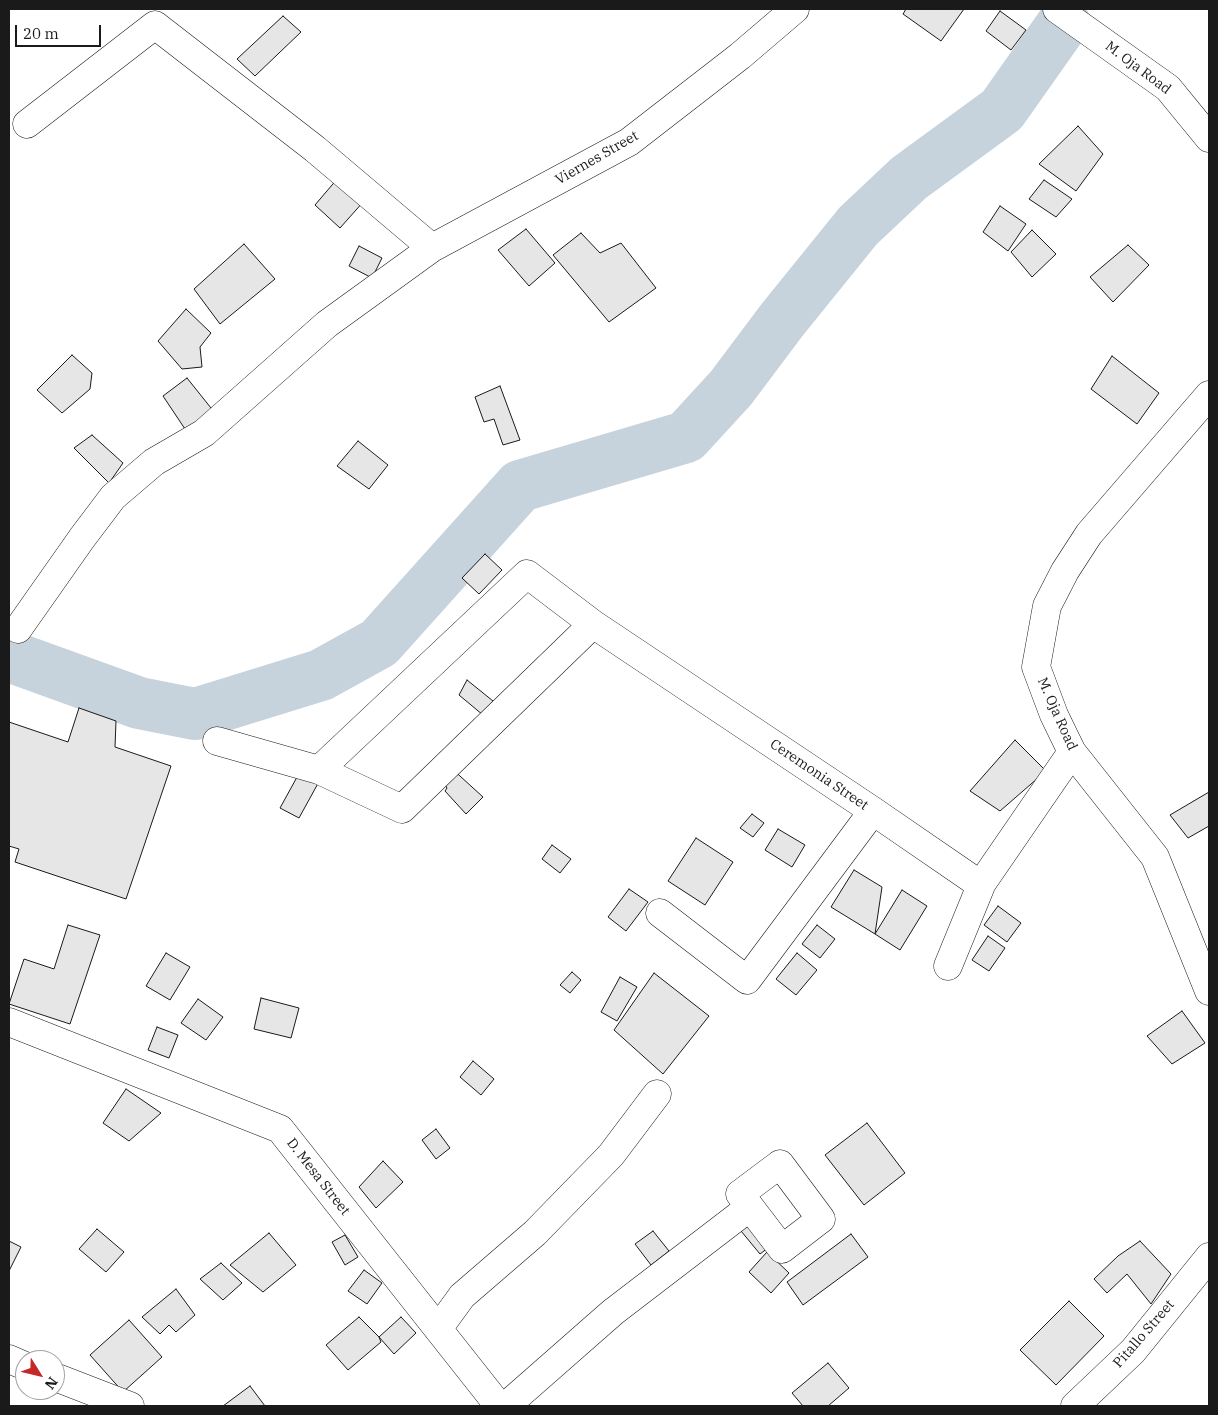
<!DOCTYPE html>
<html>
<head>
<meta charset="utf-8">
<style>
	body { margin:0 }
	#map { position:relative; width:1218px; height:1415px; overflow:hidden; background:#fff; font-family:"IBM Plex Serif",serif }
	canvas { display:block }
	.frame { position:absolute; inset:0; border:10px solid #1a1a1a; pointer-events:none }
	.north { position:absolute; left:15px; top:1350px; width:50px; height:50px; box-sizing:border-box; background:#fff; border:1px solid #a3a3a3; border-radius:50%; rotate:126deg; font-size:14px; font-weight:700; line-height:20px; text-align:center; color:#1a1a1a }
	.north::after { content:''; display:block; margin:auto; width:18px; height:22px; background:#c62828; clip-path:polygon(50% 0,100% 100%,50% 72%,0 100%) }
	.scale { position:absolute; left:15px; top:25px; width:86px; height:22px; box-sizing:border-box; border:2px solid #1a1a1a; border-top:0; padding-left:6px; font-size:15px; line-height:18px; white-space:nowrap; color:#1a1a1a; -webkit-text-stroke:4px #fff; paint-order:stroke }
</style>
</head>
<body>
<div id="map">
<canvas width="1218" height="1415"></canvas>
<div class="frame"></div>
<div class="north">N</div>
<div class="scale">20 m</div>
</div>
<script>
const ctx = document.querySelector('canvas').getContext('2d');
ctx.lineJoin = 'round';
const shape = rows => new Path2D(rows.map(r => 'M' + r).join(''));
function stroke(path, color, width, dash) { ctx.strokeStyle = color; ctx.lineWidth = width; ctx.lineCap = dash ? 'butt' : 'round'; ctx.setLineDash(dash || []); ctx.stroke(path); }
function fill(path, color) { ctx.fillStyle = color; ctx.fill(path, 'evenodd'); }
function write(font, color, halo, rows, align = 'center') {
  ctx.font = font + ' "IBM Plex Serif",serif'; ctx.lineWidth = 4; ctx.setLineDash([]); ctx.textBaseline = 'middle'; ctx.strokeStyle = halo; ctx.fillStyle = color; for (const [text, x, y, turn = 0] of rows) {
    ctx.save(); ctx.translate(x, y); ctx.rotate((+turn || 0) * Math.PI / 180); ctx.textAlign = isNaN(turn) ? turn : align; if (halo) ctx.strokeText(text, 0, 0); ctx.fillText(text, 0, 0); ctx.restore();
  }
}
stroke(shape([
	[9,656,139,703,195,714,321,675,379,643,520,486,686,437,731,388,782,320,858,226,909,178,1002,110,1064,22]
]), '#c6d2dc', 52);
const building = shape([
	[906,9,964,9,941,41,903,14,906,9],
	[1000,11,1026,30,1011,50,986,31,1000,11],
	[283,16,301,32,255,76,237,59,283,16],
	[1078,126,1103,154,1076,191,1039,164,1078,126],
	[338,178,364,201,340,228,315,205,338,178],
	[1044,180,1072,199,1056,217,1029,199,1044,180],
	[1000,206,1026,224,1008,251,983,232,1000,206],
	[526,229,555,263,529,286,498,250,526,229],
	[1032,230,1056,254,1032,277,1011,252,1032,230],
	[581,233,600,253,621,243,656,288,609,322,553,255,581,233],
	[244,244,275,279,220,324,194,289,244,244],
	[1128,245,1149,265,1113,302,1090,277,1128,245],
	[359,246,382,258,372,278,349,266,359,246],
	[186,309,211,333,200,347,202,367,182,369,158,341,186,309],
	[72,355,92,373,90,389,62,413,37,390,72,355],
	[1112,356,1159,393,1137,424,1091,389,1112,356],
	[187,378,211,408,187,432,163,396,187,378],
	[500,386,520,440,503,445,494,419,484,422,475,397,500,386],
	[92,435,123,463,109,483,74,448,92,435],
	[358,441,388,465,369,489,337,466,358,441],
	[485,554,502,570,479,594,462,578,485,554],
	[467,680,493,701,483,715,459,695,467,680],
	[79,708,116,721,115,747,171,766,126,899,15,862,19,849,9,846,9,722,68,742,79,708],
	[1015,740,1046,771,1000,811,970,791,1015,740],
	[449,766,483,797,466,814,445,791,447,788,441,778,449,766],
	[302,768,321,778,299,818,280,808,302,768],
	[1209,792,1209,826,1188,838,1170,815,1209,792],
	[752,814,764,823,753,837,740,828,752,814],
	[778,829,805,845,792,867,765,850,778,829],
	[696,838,733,862,705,905,668,881,696,838],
	[552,845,571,859,560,873,542,859,552,845],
	[854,870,882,887,875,934,831,907,854,870],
	[629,889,648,902,626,931,608,917,629,889],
	[902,890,927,906,900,950,875,934,902,890],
	[998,906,1021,923,1007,942,984,925,998,906],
	[68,925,100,935,70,1024,9,1004,24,959,54,969,68,925],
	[817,925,835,939,820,958,802,944,817,925],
	[988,936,1005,948,989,971,972,960,988,936],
	[166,953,190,967,170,1000,146,986,166,953],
	[797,953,817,970,796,995,776,979,797,953],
	[572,972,581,980,570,993,560,985,572,972],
	[654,973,709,1016,663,1074,614,1030,654,973],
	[620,977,637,987,617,1021,601,1012,620,977],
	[261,998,299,1008,291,1038,254,1029,261,998],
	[198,999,223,1017,206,1040,181,1023,198,999],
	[1182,1011,1205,1043,1172,1064,1147,1036,1182,1011],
	[157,1027,178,1035,169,1058,148,1050,157,1027],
	[473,1061,494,1079,481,1095,460,1077,473,1061],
	[126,1089,161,1113,129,1141,103,1123,126,1089],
	[867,1123,905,1173,864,1205,825,1155,867,1123],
	[436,1129,450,1148,436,1159,422,1140,436,1129],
	[383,1161,403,1182,376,1208,359,1187,383,1161],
	[753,1222,772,1245,760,1254,741,1231,753,1222],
	[97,1229,124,1252,106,1272,79,1249,97,1229],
	[653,1231,669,1251,651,1265,635,1244,653,1231],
	[269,1233,296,1265,263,1292,230,1265,269,1233],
	[851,1234,868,1257,803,1305,787,1282,851,1234],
	[345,1235,358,1257,345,1265,332,1242,345,1235],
	[9,1241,21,1247,9,1271,9,1241],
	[1140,1241,1171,1274,1151,1304,1127,1274,1107,1293,1094,1279,1118,1256,1140,1241],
	[767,1252,789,1273,771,1293,749,1272,767,1252],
	[221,1263,242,1283,223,1300,200,1279,221,1263],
	[364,1270,382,1283,367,1304,348,1291,364,1270],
	[176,1289,195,1315,176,1332,169,1325,160,1334,142,1317,176,1289],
	[1069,1301,1104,1336,1056,1385,1020,1350,1069,1301],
	[359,1317,379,1337,381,1342,348,1370,326,1345,359,1317],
	[401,1317,416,1333,394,1354,379,1337,401,1317],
	[129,1320,162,1357,123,1392,90,1355,129,1320],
	[828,1363,849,1388,828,1406,803,1406,792,1393,828,1363],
	[250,1386,265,1406,223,1406,250,1386]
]);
fill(building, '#e6e6e6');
stroke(building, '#1a1a1a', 1);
const minor = shape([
	[1057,9,1168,88,1209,138],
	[27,124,155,25,315,149,432,248],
	[1209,395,1089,534,1065,571,1047,606,1036,667,1054,715,1072,752,1155,857,1209,991],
	[18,629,82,538,113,497,154,462,204,433,327,324,432,248,629,142,740,56,795,9],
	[217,741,319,770,402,809,593,624],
	[319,770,527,574,593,624,873,811,972,879,982,883],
	[660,913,747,980,873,811],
	[948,966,982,883,1072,752],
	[9,1022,280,1129,499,1406],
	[780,1164,821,1219,782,1249,740,1194,780,1164],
	[438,1329,462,1296,535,1233,611,1155,657,1094],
	[9,1359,25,1366],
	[55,1377,130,1406],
	[506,1406,613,1312,750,1207],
	[1075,1406,1133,1351,1209,1257]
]);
stroke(minor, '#1a1a1a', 29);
stroke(minor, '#fff', 28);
write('14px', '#1a1a1a', '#fff', [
	["M. Oja Road",1138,68,37],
	["Viernes Street",597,158,-30],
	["M. Oja Road",1057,714,66],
	["Ceremonia Street",819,775,34],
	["D. Mesa Street",318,1177,52],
	["Pitallo Street",1144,1334,-49]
]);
</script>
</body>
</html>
